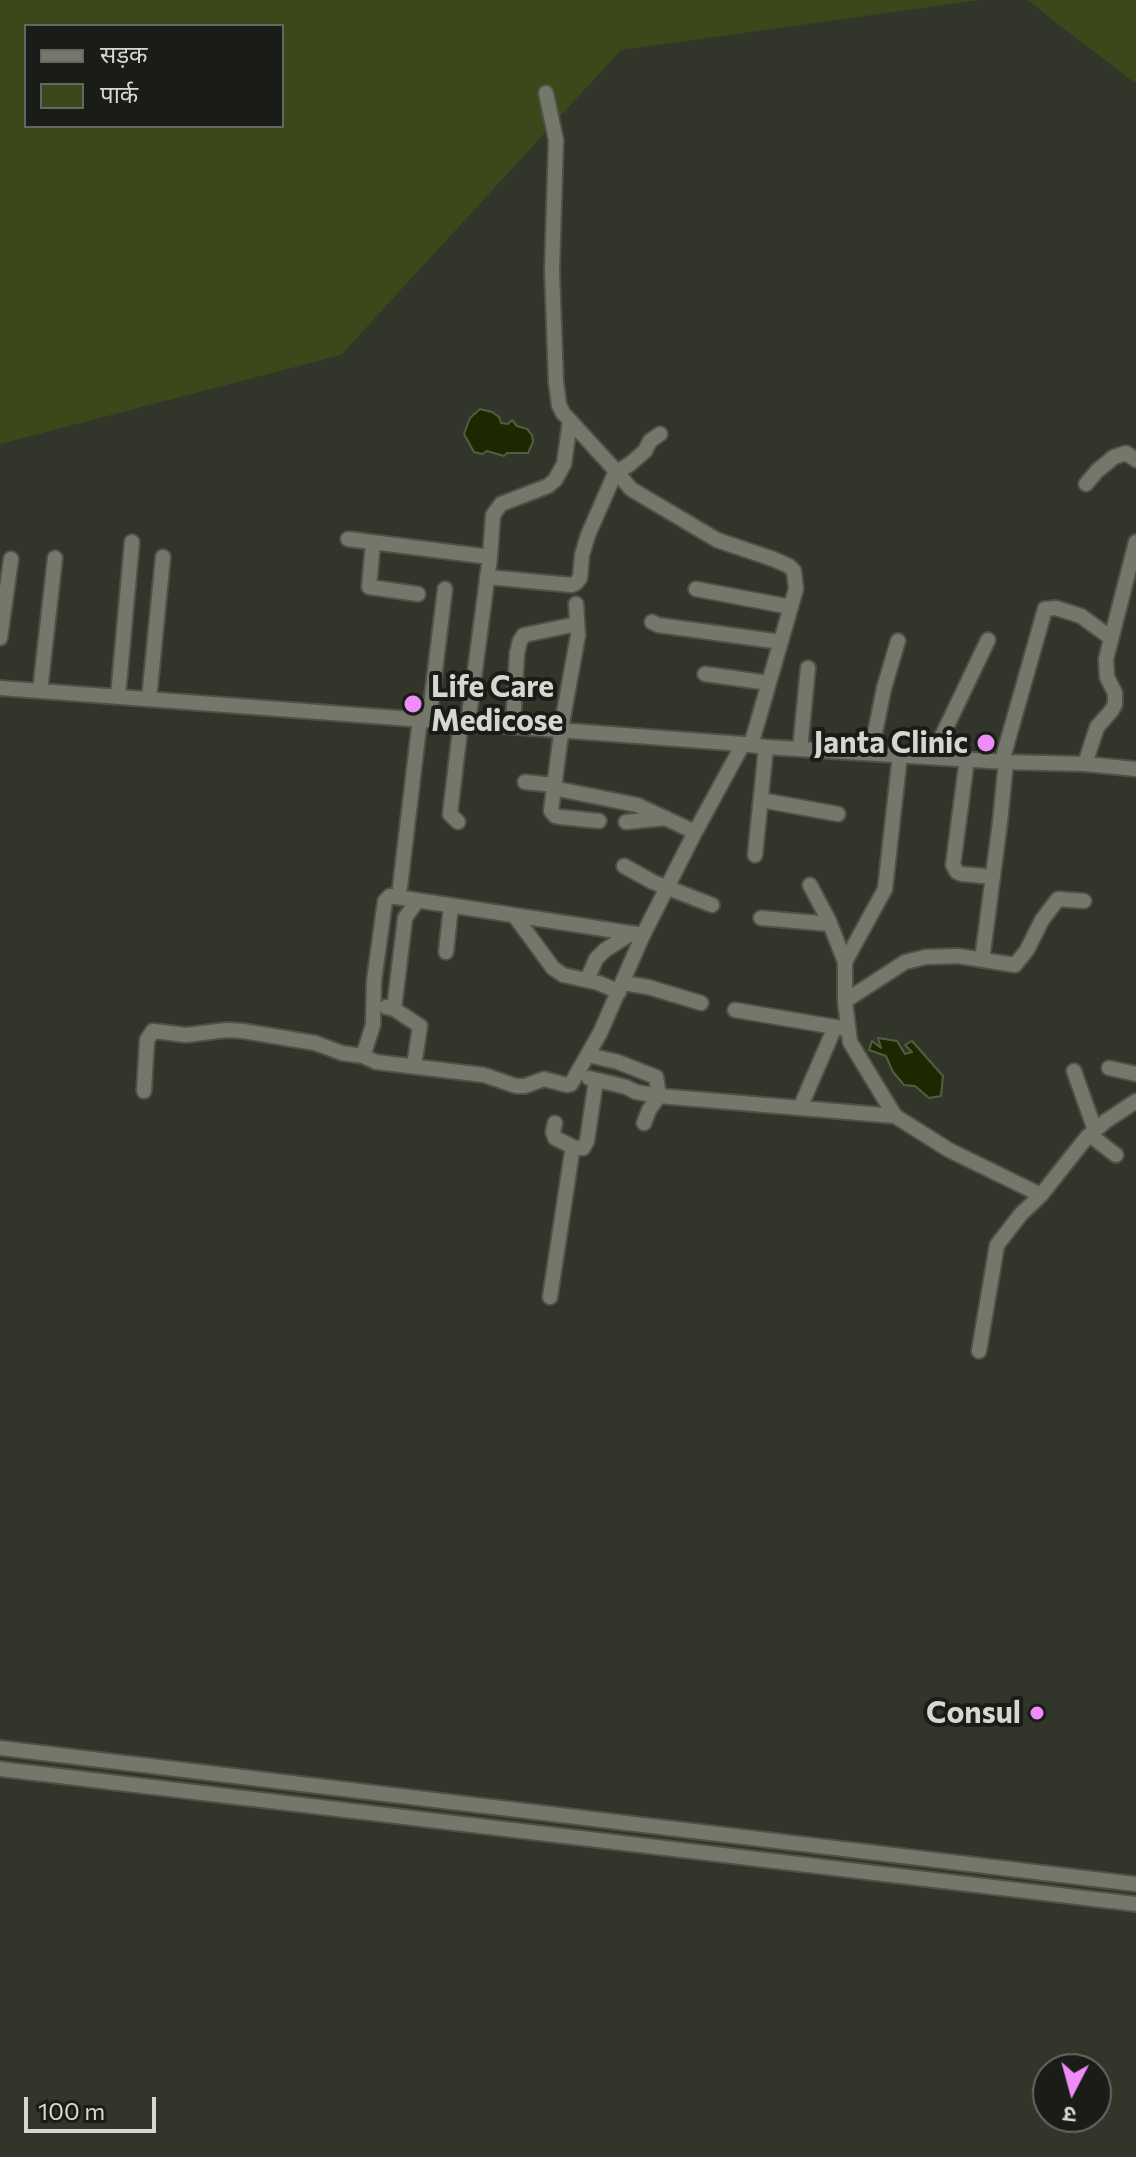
<!DOCTYPE html>
<html>
<head>
<meta charset="utf-8">
<style>
	body { margin:0 }
	#map { position:relative; width:1136px; height:2157px; overflow:hidden; background:#31352a; font-family:Commissioner,"Noto Sans Devanagari",sans-serif }
	canvas { display:block }
	.legend { position:absolute; left:24px; top:24px; width:260px; height:104px; box-sizing:border-box; background:#1a1c17; border:2px solid #656761; margin:0; padding:10px 14px; list-style:none; font-size:24px; color:#d5d8d1 }
	.legend li { display:flex; align-items:center; gap:16px; height:40px }
	.legend b { width:40px; border:2px solid #656761 }
	.north { position:absolute; left:1032px; top:2053px; width:80px; height:80px; box-sizing:border-box; background:#1a1c17; border:2px solid #656761; border-radius:50%; rotate:186deg; font-size:22px; font-weight:700; line-height:32px; text-align:center; color:#d5d8d1 }
	.north::after { content:''; display:block; margin:auto; width:28px; height:36px; background:#ee8cf8; clip-path:polygon(50% 0,100% 100%,50% 72%,0 100%) }
	.scale { position:absolute; left:24px; top:2097px; width:132px; height:36px; box-sizing:border-box; border:4px solid #d5d8d1; border-top:0; padding-left:10px; font-size:24px; line-height:28px; white-space:nowrap; color:#d5d8d1; -webkit-text-stroke:6px #1a1c17; paint-order:stroke }
</style>
</head>
<body>
<div id="map">
<canvas width="1136" height="2157"></canvas>
<ul class="legend">
<li><b style="height:10px;background:#74786b"></b>सड़क</li>
<li><b style="height:22px;background:#3c481a"></b>पार्क</li>
</ul>
<div class="north">उ</div>
<div class="scale">100 m</div>
</div>
<script>
const ctx = document.querySelector('canvas').getContext('2d');
ctx.lineJoin = 'round';
function fill(path, color) { ctx.fillStyle = color; ctx.fill(path, 'evenodd'); }
const shape = rows => new Path2D(rows.map(r => 'M' + r).join(''));
function stroke(path, color, width, dash) { ctx.strokeStyle = color; ctx.lineWidth = width; ctx.lineCap = dash ? 'butt' : 'round'; ctx.setLineDash(dash || []); ctx.stroke(path); }
function write(font, color, halo, rows, align = 'center') {
  ctx.font = font + ' Commissioner,sans-serif'; ctx.lineWidth = 8; ctx.setLineDash([]); ctx.textBaseline = 'middle'; ctx.strokeStyle = halo; ctx.fillStyle = color; for (const [text, x, y, turn = 0] of rows) {
    ctx.save(); ctx.translate(x, y); ctx.rotate((+turn || 0) * Math.PI / 180); ctx.textAlign = isNaN(turn) ? turn : align; if (halo) ctx.strokeText(text, 0, 0); ctx.fillText(text, 0, 0); ctx.restore();
  }
}
fill(shape([
	[0,0,980,0,621,50,341,355,0,444],
	[26,26,282,26,282,126,26,126],
	[1027,0,1136,0,1136,84]
]), '#3c481a');
const water = shape([
	[480,409,492,412,499,417,501,423,508,424,512,420,517,426,527,429,532,435,533,442,528,453,507,453,504,456,487,451,482,454,474,452,464,434,470,418,480,409],
	[878,1038,897,1041,905,1054,912,1052,905,1045,912,1041,943,1076,941,1096,929,1098,915,1086,904,1085,893,1072,886,1056,869,1050,872,1041,881,1048,878,1038]
]);
fill(water, '#1d2800');
stroke(water, '#545d3f', 2);
const minor = shape([
	[546,93,556,140,552,271,556,382,559,405,563,413,616,471,631,489,717,540,773,559,789,566,794,571,796,589,751,745],
	[1086,484,1097,471,1114,457,1126,453,1136,460],
	[348,539,490,557],
	[373,543,369,587,418,594],
	[487,577,572,585,576,583,580,578,582,555,588,535,616,471,622,469,630,464,645,451,650,441,660,434],
	[696,589,791,607],
	[576,604,578,635,563,718,551,811,555,816,560,817,599,821],
	[652,622,658,625,781,642],
	[0,638,11,559],
	[705,674,769,683],
	[0,688,743,744,766,747,1006,762,1085,764,1136,769],
	[40,691,55,558],
	[118,696,132,542],
	[149,699,163,557],
	[429,720,445,589],
	[468,723,490,557,493,515,501,504,548,486,555,480,564,464,570,421],
	[513,726,517,653,520,641,524,635,577,624],
	[800,749,808,668],
	[871,753,884,688,898,641],
	[932,757,988,640],
	[967,759,953,865,957,872,962,874,993,877],
	[1002,761,1045,609,1056,608,1081,616,1111,638],
	[1085,764,1097,727,1112,710,1115,704,1115,693,1107,677,1106,659,1136,542],
	[525,782,554,785],
	[553,788,637,805,695,832],
	[761,800,838,814],
	[458,822,450,814,461,722],
	[626,822,666,818],
	[755,855,766,747],
	[624,866,653,882,712,905],
	[810,885,829,921,845,962,845,1001],
	[400,887,420,719],
	[514,915,553,968,563,975,599,983,619,992],
	[761,918,830,924],
	[446,952,451,906],
	[982,960,1000,822,1006,762],
	[845,962,885,889,900,755],
	[587,980,596,959,605,950,632,933],
	[623,983,648,987,701,1003],
	[386,1007,394,1009,420,1026,414,1066],
	[394,1009,405,918,417,901],
	[735,1010,847,1029],
	[588,1055,618,1062,656,1077,659,1096,636,1092,626,1087,589,1078],
	[363,1056,373,1025,374,981,385,901,390,896,643,935],
	[1109,1068,1136,1074],
	[1074,1071,1095,1130],
	[144,1091,147,1040,153,1031,186,1035,227,1030,243,1031,315,1043,342,1053,363,1056,376,1062,484,1075,516,1086,525,1086,544,1079,567,1085,571,1084,600,1033,643,935,693,836,743,744],
	[800,1108,835,1027],
	[555,1123,553,1132,555,1138,575,1148],
	[644,1123,649,1110,659,1096,895,1116],
	[1090,1135,1116,1155],
	[1041,1195,949,1150,895,1116,850,1042,845,1001,905,962,926,957,958,956,1015,965,1027,950,1042,920,1058,899,1084,901],
	[550,1297,572,1152,575,1148,583,1148,587,1141,596,1080],
	[979,1351,997,1245,1021,1214,1041,1195,1087,1137,1106,1121,1136,1101],
	[0,1748,1136,1884],
	[0,1769,1136,1904]
]);
stroke(minor, '#4e5147', 18);
stroke(minor, '#74786b', 14);
for (const [x, y, r, color] of [
	[413,704,10,"#ee8cf8"],
	[986,743,10,"#ee8cf8"],
	[1037,1713,8,"#ee8cf8"]
]) { const dot = new Path2D(); dot.arc(x, y, r, 0, 2 * Math.PI); ctx.fillStyle = color; ctx.fill(dot); stroke(dot, '#1a1c17', 3); }
write('bold 30px', '#d5d8d1', '#1a1c17', [
	["Life Care",431,687,"left"],
	["Medicose",431,721,"left"],
	["Janta Clinic",968,743],
	["Consul",1021,1713]
], 'right');
</script>
</body>
</html>
